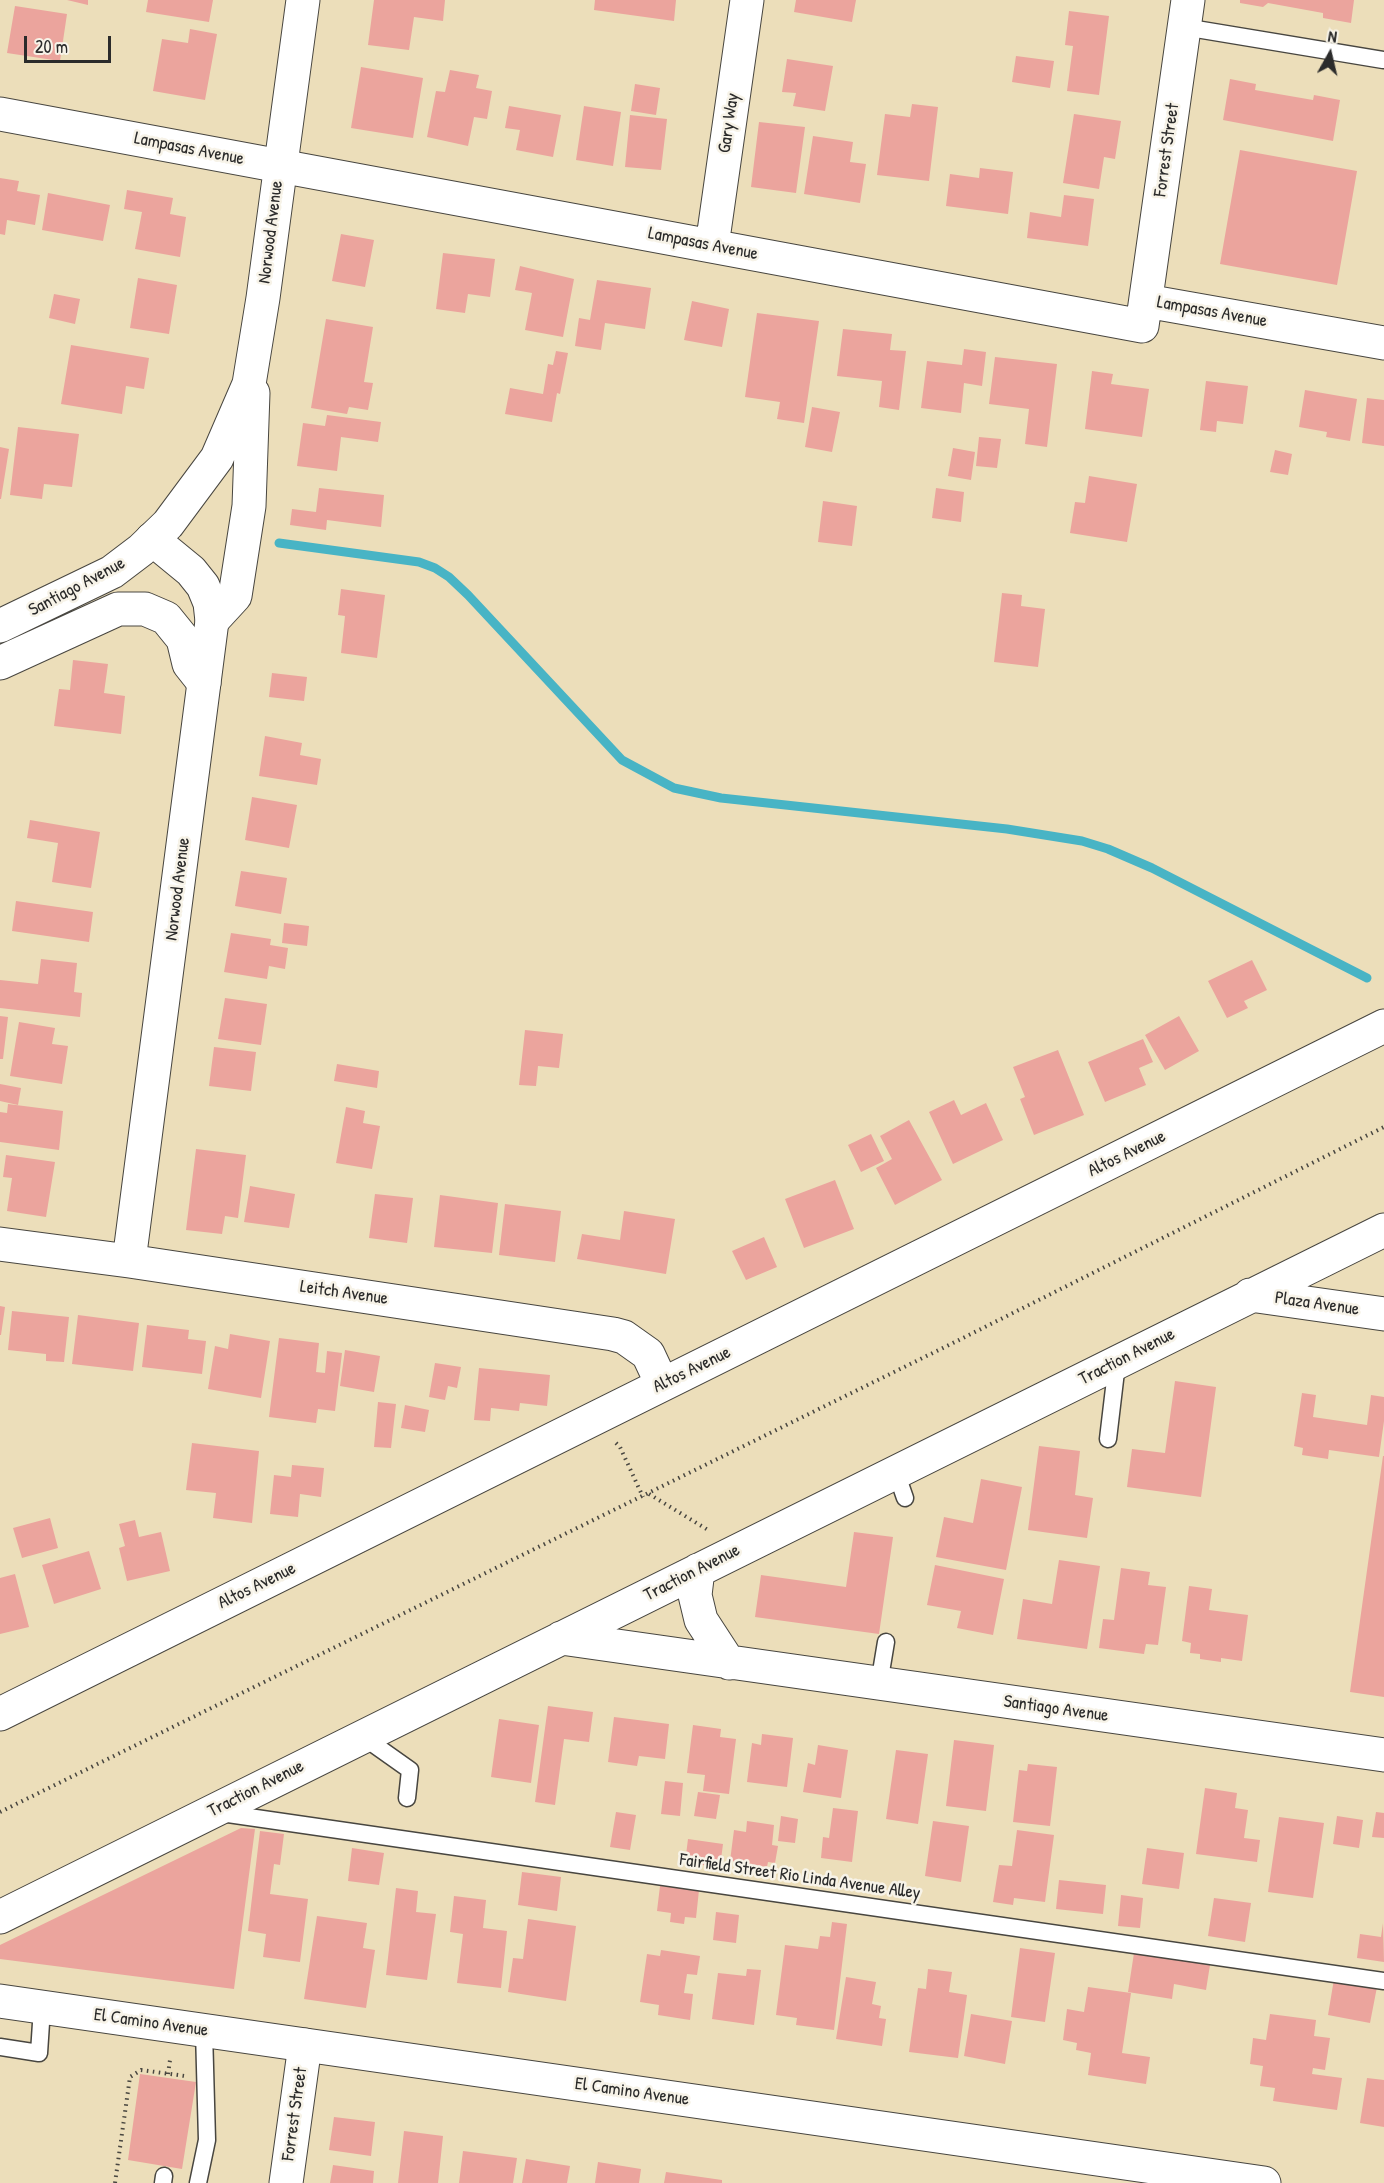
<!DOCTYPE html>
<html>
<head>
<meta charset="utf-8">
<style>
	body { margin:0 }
	#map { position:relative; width:1384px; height:2183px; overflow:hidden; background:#ecdeba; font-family:"Patrick Hand",sans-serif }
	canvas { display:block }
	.north { position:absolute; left:1300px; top:24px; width:60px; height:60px; -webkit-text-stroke:4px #f7f3e8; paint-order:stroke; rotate:8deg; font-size:16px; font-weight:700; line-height:24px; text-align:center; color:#2b2b2b }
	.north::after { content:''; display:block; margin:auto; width:21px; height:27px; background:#2b2b2b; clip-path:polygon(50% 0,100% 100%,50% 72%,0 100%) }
	.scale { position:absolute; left:24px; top:36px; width:87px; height:27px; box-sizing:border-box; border:3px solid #2b2b2b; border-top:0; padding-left:8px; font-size:18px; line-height:21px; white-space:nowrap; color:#2b2b2b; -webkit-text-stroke:4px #f7f3e8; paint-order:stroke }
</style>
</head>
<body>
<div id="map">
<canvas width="1384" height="2183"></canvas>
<div class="north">N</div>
<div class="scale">20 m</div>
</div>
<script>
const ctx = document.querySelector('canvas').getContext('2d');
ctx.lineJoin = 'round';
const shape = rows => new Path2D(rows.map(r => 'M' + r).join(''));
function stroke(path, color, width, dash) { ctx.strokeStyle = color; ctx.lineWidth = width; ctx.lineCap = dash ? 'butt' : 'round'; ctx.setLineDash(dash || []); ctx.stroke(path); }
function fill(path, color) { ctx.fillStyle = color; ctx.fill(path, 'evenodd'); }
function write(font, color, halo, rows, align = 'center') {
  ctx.font = font + ' "Patrick Hand",sans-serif'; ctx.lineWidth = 5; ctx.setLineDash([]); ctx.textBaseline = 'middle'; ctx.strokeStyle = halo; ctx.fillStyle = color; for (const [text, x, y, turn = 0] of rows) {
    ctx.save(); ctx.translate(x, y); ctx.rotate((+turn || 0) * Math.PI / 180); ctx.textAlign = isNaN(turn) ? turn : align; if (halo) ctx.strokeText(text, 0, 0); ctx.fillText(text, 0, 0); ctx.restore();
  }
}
stroke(shape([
	[279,543,419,562,435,568,449,577,468,595,622,760,674,788,721,798,1007,829,1082,841,1108,849,1152,868,1367,978]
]), '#48b4c5', 9);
fill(shape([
	[67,0,88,0,88,5],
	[148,0,213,0,209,22,146,12],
	[374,0,445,0,443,21,414,17,409,50,368,45],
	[595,0,676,0,674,21,594,10],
	[796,0,856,0,852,22,794,12],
	[1240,0,1354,0,1351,23,1323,18,1323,13,1268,3,1263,7,1240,3],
	[15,6,67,14,60,61,7,53],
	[1069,11,1109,16,1099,95,1067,91,1073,46,1065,45],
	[190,29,217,34,205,100,153,91,162,39,188,43],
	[1016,56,1054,61,1050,88,1012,82],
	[787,59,833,66,825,111,793,106,796,93,782,92],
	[361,67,423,78,413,138,351,128],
	[450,70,479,75,476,88,492,91,487,119,474,117,468,146,427,137,436,91,445,92],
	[1230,79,1256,84,1255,90,1313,100,1314,95,1340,100,1333,141,1223,120],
	[635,84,660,88,656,115,631,111],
	[912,104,938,107,929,181,877,175,885,114,910,117],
	[509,106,561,115,553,157,516,150,520,130,505,128],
	[584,106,621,112,613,166,576,160],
	[1074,114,1121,121,1115,159,1104,157,1099,189,1063,183],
	[630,115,667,119,661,170,625,167],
	[759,122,805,127,796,193,751,187],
	[813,136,853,142,850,162,866,164,860,203,804,194],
	[1240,150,1357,171,1337,285,1220,264],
	[980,168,1013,172,1008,214,946,206,950,174,979,178],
	[0,178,19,181,17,191,40,195,35,225,7,220,5,235,0,234],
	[127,190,173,198,170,214,186,217,180,257,135,249,142,212,124,209],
	[48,193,110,205,103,241,42,230],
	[1064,195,1094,199,1088,246,1027,238,1030,212,1061,217],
	[341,234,374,240,365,287,332,281],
	[443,253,495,259,490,297,468,294,465,313,436,309],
	[520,266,574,279,563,337,525,330,532,293,515,290],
	[138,278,177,285,169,334,130,328],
	[597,280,651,288,645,329,605,323,601,350,575,346,579,318,590,320],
	[54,294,80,299,75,324,49,318],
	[692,301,729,309,722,347,684,340],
	[757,313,819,321,804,423,777,419,780,402,745,397],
	[326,319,373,327,364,382,373,383,368,410,349,407,347,414,311,408],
	[843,329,892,334,890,350,906,351,899,410,879,407,882,381,837,376],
	[71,345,149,358,144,389,126,386,122,414,61,404],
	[964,349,986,352,982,386,964,383,961,413,921,408,927,361,962,365],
	[556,351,568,353,560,394,557,393,552,422,505,414,510,388,543,394,548,364,553,365],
	[995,357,1057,364,1047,447,1025,444,1029,409,989,404],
	[1092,371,1113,374,1111,384,1149,389,1142,437,1085,429],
	[1206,381,1248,386,1243,424,1217,421,1216,432,1200,430],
	[1305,390,1357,399,1350,441,1326,437,1327,432,1299,427],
	[1367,398,1384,400,1384,446,1362,443],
	[812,407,840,412,832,452,805,447],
	[327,415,381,422,378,442,341,437,337,471,297,466,303,423,325,426],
	[18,427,79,434,72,487,44,484,42,499,10,495],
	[979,437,1001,439,997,468,976,466],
	[0,447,9,449,1,499,0,499],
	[953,448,975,452,971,480,948,476],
	[1275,450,1292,454,1288,475,1270,472],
	[1089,476,1137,484,1127,542,1070,533,1075,502,1085,503],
	[319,488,384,495,381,527,327,520,326,530,290,525,292,509,316,512],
	[936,488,964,492,961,522,932,518],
	[823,501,857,506,852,546,818,542],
	[341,589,385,595,377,658,341,653,345,616,338,615],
	[1002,593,1022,595,1021,606,1045,609,1038,667,994,662],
	[73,660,108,664,104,693,125,696,121,734,54,726,59,689,70,690],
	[272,673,307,677,304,701,269,697],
	[265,736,302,743,300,755,321,759,317,785,259,776],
	[252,797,297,805,289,848,245,840],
	[30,820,100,832,91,888,52,882,58,843,27,838],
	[241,871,287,878,281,914,235,906],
	[16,901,93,912,89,942,12,931],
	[284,923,309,926,307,946,282,943],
	[231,933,271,939,270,945,288,948,285,969,269,966,267,979,224,972],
	[41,959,77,963,74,992,82,993,80,1017,0,1008,0,980,38,984],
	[1252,960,1267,990,1244,1001,1248,1008,1227,1018,1208,981],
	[225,998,267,1004,261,1045,218,1039],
	[0,1016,8,1017,3,1059,0,1059],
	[1179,1016,1199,1051,1165,1070,1145,1035],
	[19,1022,55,1028,52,1044,68,1046,62,1084,10,1076],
	[525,1030,563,1034,559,1068,538,1066,536,1086,519,1085],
	[1143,1039,1153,1062,1139,1068,1146,1085,1105,1102,1088,1062],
	[214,1047,256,1052,251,1091,209,1086],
	[1058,1050,1084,1115,1034,1135,1020,1099,1025,1097,1013,1067],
	[337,1064,379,1071,377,1088,334,1081],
	[0,1084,21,1088,18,1105,0,1101],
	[954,1100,961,1115,986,1103,1003,1140,953,1164,929,1112],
	[8,1104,63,1111,59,1150,0,1142,0,1112,7,1113],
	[346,1107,365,1111,363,1123,380,1126,372,1169,336,1163],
	[909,1120,942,1180,895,1205,876,1168,892,1159,880,1136],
	[871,1134,884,1161,861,1172,848,1145],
	[196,1149,246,1155,238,1218,225,1216,222,1234,186,1230],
	[6,1155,55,1162,46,1217,7,1211,12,1178,3,1177],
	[835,1180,854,1229,804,1248,785,1199],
	[250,1186,295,1194,289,1228,244,1222],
	[375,1194,413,1198,407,1243,369,1238],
	[440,1195,498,1203,492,1253,434,1247],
	[505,1204,561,1211,555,1262,499,1255],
	[624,1211,675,1219,666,1274,577,1259,582,1234,620,1240],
	[764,1237,777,1267,746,1280,732,1251],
	[0,1306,5,1307,1,1335,0,1335],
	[12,1311,69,1317,64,1362,46,1361,46,1354,8,1350],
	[78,1315,139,1323,133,1371,72,1364],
	[147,1325,189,1330,188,1339,206,1341,202,1374,142,1367],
	[230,1334,270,1341,261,1398,208,1389,215,1346,228,1349],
	[279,1338,319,1343,316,1372,325,1373,327,1351,342,1353,335,1411,318,1409,316,1423,269,1417],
	[345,1350,380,1356,374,1392,340,1386],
	[435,1363,461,1367,457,1388,448,1386,445,1400,429,1397],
	[479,1368,550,1375,547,1406,520,1403,519,1411,491,1408,490,1421,474,1420],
	[1175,1381,1216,1387,1201,1497,1127,1487,1132,1449,1165,1453],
	[1302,1393,1316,1395,1313,1417,1367,1425,1371,1395,1384,1397,1384,1421,1379,1457,1329,1450,1328,1459,1302,1455,1303,1448,1294,1446],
	[378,1402,396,1404,391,1448,374,1447],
	[405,1405,429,1410,425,1432,401,1428],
	[192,1443,259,1451,252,1523,213,1518,216,1493,186,1490],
	[1039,1446,1080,1451,1075,1495,1093,1498,1087,1538,1028,1530],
	[1383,1456,1384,1456,1384,1697,1350,1692],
	[292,1465,324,1468,321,1497,300,1494,298,1517,270,1514,274,1475,291,1477],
	[981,1479,1022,1487,1006,1570,936,1557,944,1517,973,1523],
	[50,1518,58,1548,22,1558,13,1528],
	[135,1520,139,1537,161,1532,170,1571,127,1581,119,1548,125,1546,119,1524],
	[854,1532,893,1537,879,1634,755,1617,761,1575,846,1587],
	[89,1551,101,1589,54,1604,42,1565],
	[1059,1560,1100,1566,1087,1649,1017,1639,1023,1599,1052,1604],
	[935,1565,1004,1579,993,1635,957,1628,961,1611,927,1605],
	[1121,1568,1150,1572,1148,1585,1166,1587,1158,1645,1146,1644,1144,1654,1099,1648,1103,1619,1114,1620],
	[15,1574,29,1627,0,1634,0,1578],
	[1189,1586,1212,1589,1209,1610,1248,1615,1242,1661,1221,1658,1221,1662,1200,1659,1200,1654,1190,1653,1191,1643,1182,1641],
	[548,1706,593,1712,589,1742,564,1739,555,1805,535,1802],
	[614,1717,669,1724,665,1759,639,1756,637,1766,608,1762],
	[499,1719,539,1725,531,1783,491,1777],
	[693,1725,721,1729,720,1737,736,1739,729,1794,703,1791,705,1775,687,1773],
	[762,1734,793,1738,787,1787,747,1782,752,1743,761,1745],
	[954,1740,994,1745,986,1811,946,1806],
	[818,1745,848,1750,841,1798,803,1792,808,1763,815,1765],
	[896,1750,928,1754,918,1824,886,1819],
	[1028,1764,1057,1767,1050,1826,1013,1822,1019,1770,1027,1771],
	[665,1781,683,1783,680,1816,661,1814],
	[1205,1788,1237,1793,1235,1808,1248,1810,1244,1838,1260,1840,1257,1862,1196,1854],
	[698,1792,720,1795,716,1819,694,1816],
	[833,1808,858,1811,852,1862,821,1858,823,1837,829,1838],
	[616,1812,636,1815,630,1850,610,1847],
	[1376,1812,1384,1813,1384,1838,1372,1837],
	[781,1816,798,1819,795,1843,778,1841],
	[1337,1816,1363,1820,1359,1848,1333,1844],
	[1279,1817,1324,1823,1313,1898,1268,1892],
	[747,1821,774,1825,772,1845,778,1846,775,1863,768,1862,767,1867,730,1861,734,1830,746,1832],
	[933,1821,969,1826,961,1882,925,1876],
	[241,1828,255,1829,234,1989,0,1959,0,1945],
	[1017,1830,1054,1835,1045,1902,1014,1898,1013,1905,993,1902,999,1865,1012,1866],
	[260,1831,284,1834,280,1865,274,1864,270,1894,308,1899,300,1962,263,1957,266,1934,248,1931],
	[688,1839,723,1844,720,1867,685,1863],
	[352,1848,384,1853,379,1885,348,1881],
	[1147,1848,1184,1853,1179,1889,1142,1884],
	[522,1872,561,1877,557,1911,518,1905],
	[1059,1880,1106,1885,1103,1914,1056,1909],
	[660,1886,699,1890,696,1918,685,1917,684,1924,670,1922,671,1913,657,1911],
	[396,1888,418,1891,416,1912,436,1914,427,1980,386,1975],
	[1121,1895,1143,1898,1140,1928,1118,1926],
	[454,1896,486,1900,483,1928,507,1931,501,1988,457,1983,463,1934,450,1932],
	[1214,1898,1251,1903,1245,1942,1208,1936],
	[716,1912,739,1915,736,1943,713,1940],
	[317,1916,367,1923,363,1948,375,1950,366,2008,304,1999],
	[528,1919,576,1926,566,2001,508,1992,513,1958,523,1959],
	[832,1922,847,1924,834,2030,796,2025,797,2018,776,2015,785,1945,818,1949,820,1936,830,1937],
	[1383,1923,1384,1962,1357,1958,1360,1934,1381,1937],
	[1020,1948,1055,1953,1045,2022,1011,2017],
	[661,1950,700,1956,697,1975,687,1974,684,1993,693,1994,690,2020,658,2015,659,2005,640,2002,647,1954,660,1956],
	[1134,1953,1210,1965,1206,1990,1174,1984,1172,1999,1128,1992],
	[747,1969,761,1970,754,2025,712,2019,718,1973,746,1976],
	[928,1969,952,1972,949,1992,967,1995,958,2058,909,2052,918,1988,926,1989],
	[846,1977,876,1982,872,2004,881,2006,879,2018,886,2019,882,2046,836,2039],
	[1334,1979,1377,1987,1370,2023,1328,2015],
	[1088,1987,1131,1993,1122,2053,1150,2057,1146,2084,1088,2075,1091,2053,1076,2050,1077,2043,1063,2040,1067,2009,1084,2012],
	[971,2014,1012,2021,1005,2064,964,2056],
	[1270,2014,1316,2020,1314,2036,1330,2038,1325,2070,1313,2068,1312,2074,1342,2078,1337,2110,1273,2101,1275,2088,1260,2086,1263,2066,1250,2064,1253,2038,1266,2040],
	[140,2074,196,2082,182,2169,128,2160],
	[1367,2078,1384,2080,1384,2127,1360,2123],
	[334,2117,375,2122,371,2156,329,2150],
	[404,2131,443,2136,438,2183,398,2183],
	[463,2151,517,2158,513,2183,459,2183],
	[526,2159,570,2166,567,2183,522,2183],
	[598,2162,641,2169,639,2183,595,2183],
	[333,2165,374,2171,373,2183,330,2183],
	[666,2172,722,2180,722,2183,664,2183]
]), '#eba49d');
const service = shape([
	[1184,27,1383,60],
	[1108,1439,1117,1363],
	[896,1472,905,1498],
	[879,1684,886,1642],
	[362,1736,410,1770,407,1798],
	[221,1813,1384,1981],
	[0,2047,39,2053,42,2008],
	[163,2183,164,2176],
	[198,2183,207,2140,204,2031]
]);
const minor = shape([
	[0,114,1142,326,1188,0],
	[712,246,747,0],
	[1146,301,1384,343],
	[0,1244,129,1261,613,1334,624,1337,648,1354,662,1384],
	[129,1261,212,621,210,603,203,586,191,571,152,539],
	[1250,1295,1384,1314],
	[698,1570,695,1595,701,1620,729,1663],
	[561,1638,1384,1755],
	[0,1714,1384,1026],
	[0,1917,1384,1230],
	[286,2183,305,2045]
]);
const secondary = shape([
	[212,621,235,596,249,506,253,393],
	[0,626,112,572,141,550,168,524,217,458,249,384,263,298,303,0],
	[0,663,118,609,145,609,166,618,183,639,189,664,204,683],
	[0,2001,1264,2183]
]);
stroke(service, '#484640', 19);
stroke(minor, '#484640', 35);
stroke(secondary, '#484640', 35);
stroke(shape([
	[616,1443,620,1447,643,1497],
	[649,1494,708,1530],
	[0,1812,951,1344,1384,1127],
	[168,2074,170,2060],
	[115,2183,130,2077,141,2070,185,2076]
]), '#484640', 4, [1.5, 4.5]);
stroke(service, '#fff', 16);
stroke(minor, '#fff', 33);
stroke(secondary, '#fff', 33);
write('18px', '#2b2b2b', '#f7f3e8', [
	["Gary Way",729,123,-82],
	["Lampasas Avenue",189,149,11],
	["Forrest Street",1167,150,-82],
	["Norwood Avenue",271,232,-83],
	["Lampasas Avenue",703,244,11],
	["Lampasas Avenue",1212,312,10],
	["Santiago Avenue",77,587,-28],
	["Norwood Avenue",178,889,-83],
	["Altos Avenue",1127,1154,-26],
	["Leitch Avenue",344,1293,8],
	["Plaza Avenue",1317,1304,8],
	["Traction Avenue",1127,1357,-27],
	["Altos Avenue",692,1370,-26],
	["Traction Avenue",692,1573,-27],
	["Altos Avenue",257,1586,-26],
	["Santiago Avenue",1056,1709,8],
	["Traction Avenue",256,1789,-27],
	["Fairfield Street Rio Linda Avenue Alley",800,1877,8],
	["El Camino Avenue",151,2023,8],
	["El Camino Avenue",632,2092,8],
	["Forrest Street",295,2114,-82]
]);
</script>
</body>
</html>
